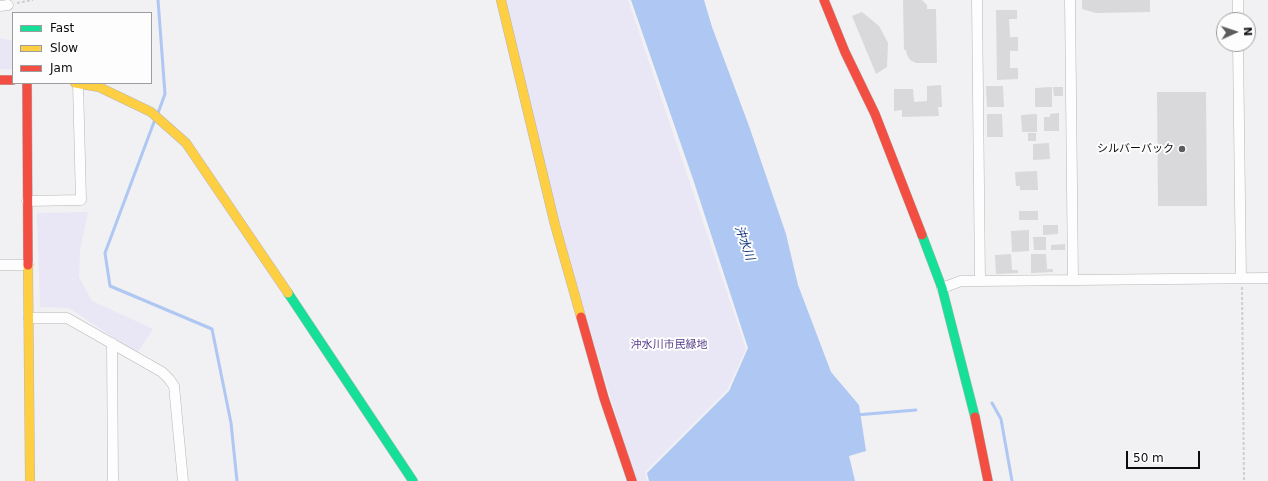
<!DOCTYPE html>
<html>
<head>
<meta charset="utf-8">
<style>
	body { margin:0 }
	#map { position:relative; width:1268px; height:481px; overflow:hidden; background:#f1f0f2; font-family:"DejaVu Sans",sans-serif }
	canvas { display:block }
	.legend { position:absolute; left:12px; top:12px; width:140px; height:72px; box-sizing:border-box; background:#fdfdfe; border:1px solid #9d9c9e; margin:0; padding:5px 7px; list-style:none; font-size:12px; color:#0c0b0d }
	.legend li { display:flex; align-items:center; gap:8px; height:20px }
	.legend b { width:20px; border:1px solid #9d9c9e }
	.north { position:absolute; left:1216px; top:12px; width:40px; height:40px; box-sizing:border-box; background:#fdfdfe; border:1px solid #9d9c9e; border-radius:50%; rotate:87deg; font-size:11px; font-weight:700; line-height:16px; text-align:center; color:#0c0b0d }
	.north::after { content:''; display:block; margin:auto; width:14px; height:18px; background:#5c5b5d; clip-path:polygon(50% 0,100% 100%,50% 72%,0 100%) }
	.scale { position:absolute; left:1126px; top:451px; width:74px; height:18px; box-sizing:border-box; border:2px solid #0c0b0d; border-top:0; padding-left:5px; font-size:12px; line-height:14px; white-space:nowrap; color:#0c0b0d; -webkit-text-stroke:3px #fdfdfe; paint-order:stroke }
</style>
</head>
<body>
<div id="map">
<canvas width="1268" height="481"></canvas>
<ul class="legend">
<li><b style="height:5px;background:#16e098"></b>Fast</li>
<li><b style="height:5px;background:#ffcf43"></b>Slow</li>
<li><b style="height:5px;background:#f24e42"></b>Jam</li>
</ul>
<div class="north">N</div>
<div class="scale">50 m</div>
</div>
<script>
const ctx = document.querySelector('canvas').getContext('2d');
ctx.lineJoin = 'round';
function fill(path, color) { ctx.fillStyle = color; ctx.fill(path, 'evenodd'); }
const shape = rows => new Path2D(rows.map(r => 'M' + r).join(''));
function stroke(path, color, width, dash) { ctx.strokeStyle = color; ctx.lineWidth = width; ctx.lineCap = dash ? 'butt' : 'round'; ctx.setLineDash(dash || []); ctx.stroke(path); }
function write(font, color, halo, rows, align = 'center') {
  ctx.font = font + ' "DejaVu Sans","Noto Sans JP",sans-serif'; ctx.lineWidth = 4; ctx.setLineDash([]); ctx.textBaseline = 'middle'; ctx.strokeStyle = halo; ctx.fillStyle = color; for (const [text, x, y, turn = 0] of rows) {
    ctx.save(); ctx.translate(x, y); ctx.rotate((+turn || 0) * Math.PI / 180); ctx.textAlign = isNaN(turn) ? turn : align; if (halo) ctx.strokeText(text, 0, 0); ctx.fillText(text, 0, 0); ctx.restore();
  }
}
fill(shape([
	[505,0,628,0,746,349,727,390,645,472,647,481,636,481,563,240],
	[0,38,13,41,13,69,0,69],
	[88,212,80,250,79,277,92,301,153,329,137,353,69,308,40,307,37,213]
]), '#e9e6f5');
fill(shape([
	[631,0,704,0,712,27,749,126,786,234,798,285,831,372,859,405,866,451,849,456,855,481,649,481,647,473,729,391,748,348,693,179]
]), '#aec7f3');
stroke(shape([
	[158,113,165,94,158,0],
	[154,122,105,253,110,286,212,329,231,423,237,481],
	[992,403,1001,419,1012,481],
	[856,415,916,410]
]), '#aec7f3', 3);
fill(shape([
	[903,0,922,0,927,5,927,9,936,9,937,63,916,63,910,60,907,55,906,50,904,50],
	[1082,0,1150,0,1150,12,1096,13,1082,9],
	[996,10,1017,10,1017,19,1009,19,1010,37,1018,37,1018,51,1010,51,1010,68,1018,68,1018,79,997,80],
	[862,12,879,26,888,43,887,67,876,74,852,16],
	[941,85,942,107,938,107,939,116,902,117,902,110,894,111,894,89,913,89,914,102,927,101,927,86],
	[986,86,1003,86,1004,107,987,107],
	[1052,87,1052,107,1035,107,1035,88],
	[1053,87,1063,87,1063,96,1054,96],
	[1157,92,1206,92,1207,206,1158,206],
	[1059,113,1059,131,1044,131,1044,117,1050,117,1050,114],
	[987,114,1002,114,1003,137,987,137],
	[1037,114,1037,132,1022,132,1021,115],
	[1028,133,1036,133,1036,141,1028,141],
	[1049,143,1050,159,1033,160,1033,144],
	[1037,171,1038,190,1020,190,1020,186,1016,186,1015,172],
	[1019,211,1038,211,1038,220,1019,220],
	[1043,225,1058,225,1058,234,1043,235],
	[1029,230,1029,251,1012,252,1011,231],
	[1033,237,1046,237,1046,250,1034,250],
	[1065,244,1065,250,1051,250,1051,245],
	[1011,254,1012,270,1018,270,1018,273,996,274,995,255],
	[1031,254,1046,254,1047,269,1053,269,1053,272,1031,273]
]), '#d9d8da');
const street = shape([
	[1070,0,1073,280],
	[1238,0,1238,20],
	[0,6,8,5],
	[1238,44,1241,278],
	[27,201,81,200,78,83],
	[0,265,28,265],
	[980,281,1268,278],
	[942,288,961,281,980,281,977,0],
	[29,318,67,318,162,372,169,379,174,386,183,481],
	[112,343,113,481]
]);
const fast = shape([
	[922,235,942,288,975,417],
	[288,293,413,481]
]);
const slow = shape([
	[501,0,555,225,581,317],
	[75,83,99,87,151,112,186,143,288,293],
	[28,265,30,481]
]);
const jam = shape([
	[824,0,845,52,875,114,922,235],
	[0,80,13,80],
	[27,83,28,265],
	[581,317,604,398,632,481],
	[975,417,988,481]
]);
stroke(street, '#b7b6b8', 11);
stroke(fast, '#b7b6b8', 10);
stroke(slow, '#b7b6b8', 10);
stroke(jam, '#b7b6b8', 10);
stroke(shape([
	[17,3,33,0],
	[1242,287,1244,481]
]), '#d0cfd0', 2, [3, 2]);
stroke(street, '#fdfdfd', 10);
stroke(fast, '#16e098', 9);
stroke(slow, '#ffcf43', 9);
stroke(jam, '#f24e42', 9);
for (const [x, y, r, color] of [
	[1182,149,4,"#5c5b5d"]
]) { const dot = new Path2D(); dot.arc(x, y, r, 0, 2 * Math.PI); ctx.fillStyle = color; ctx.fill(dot); stroke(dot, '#fdfdfe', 1.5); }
write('11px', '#0c0b0d', '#fdfdfe', [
	["シルバーバック",1174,149]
], 'right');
write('11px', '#563c8b', '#fdfdfe', [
	["沖水川市民緑地",669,345]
]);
write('italic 12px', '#143980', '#fdfdfe', [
	["沖水川",744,243,70]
]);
</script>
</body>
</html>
